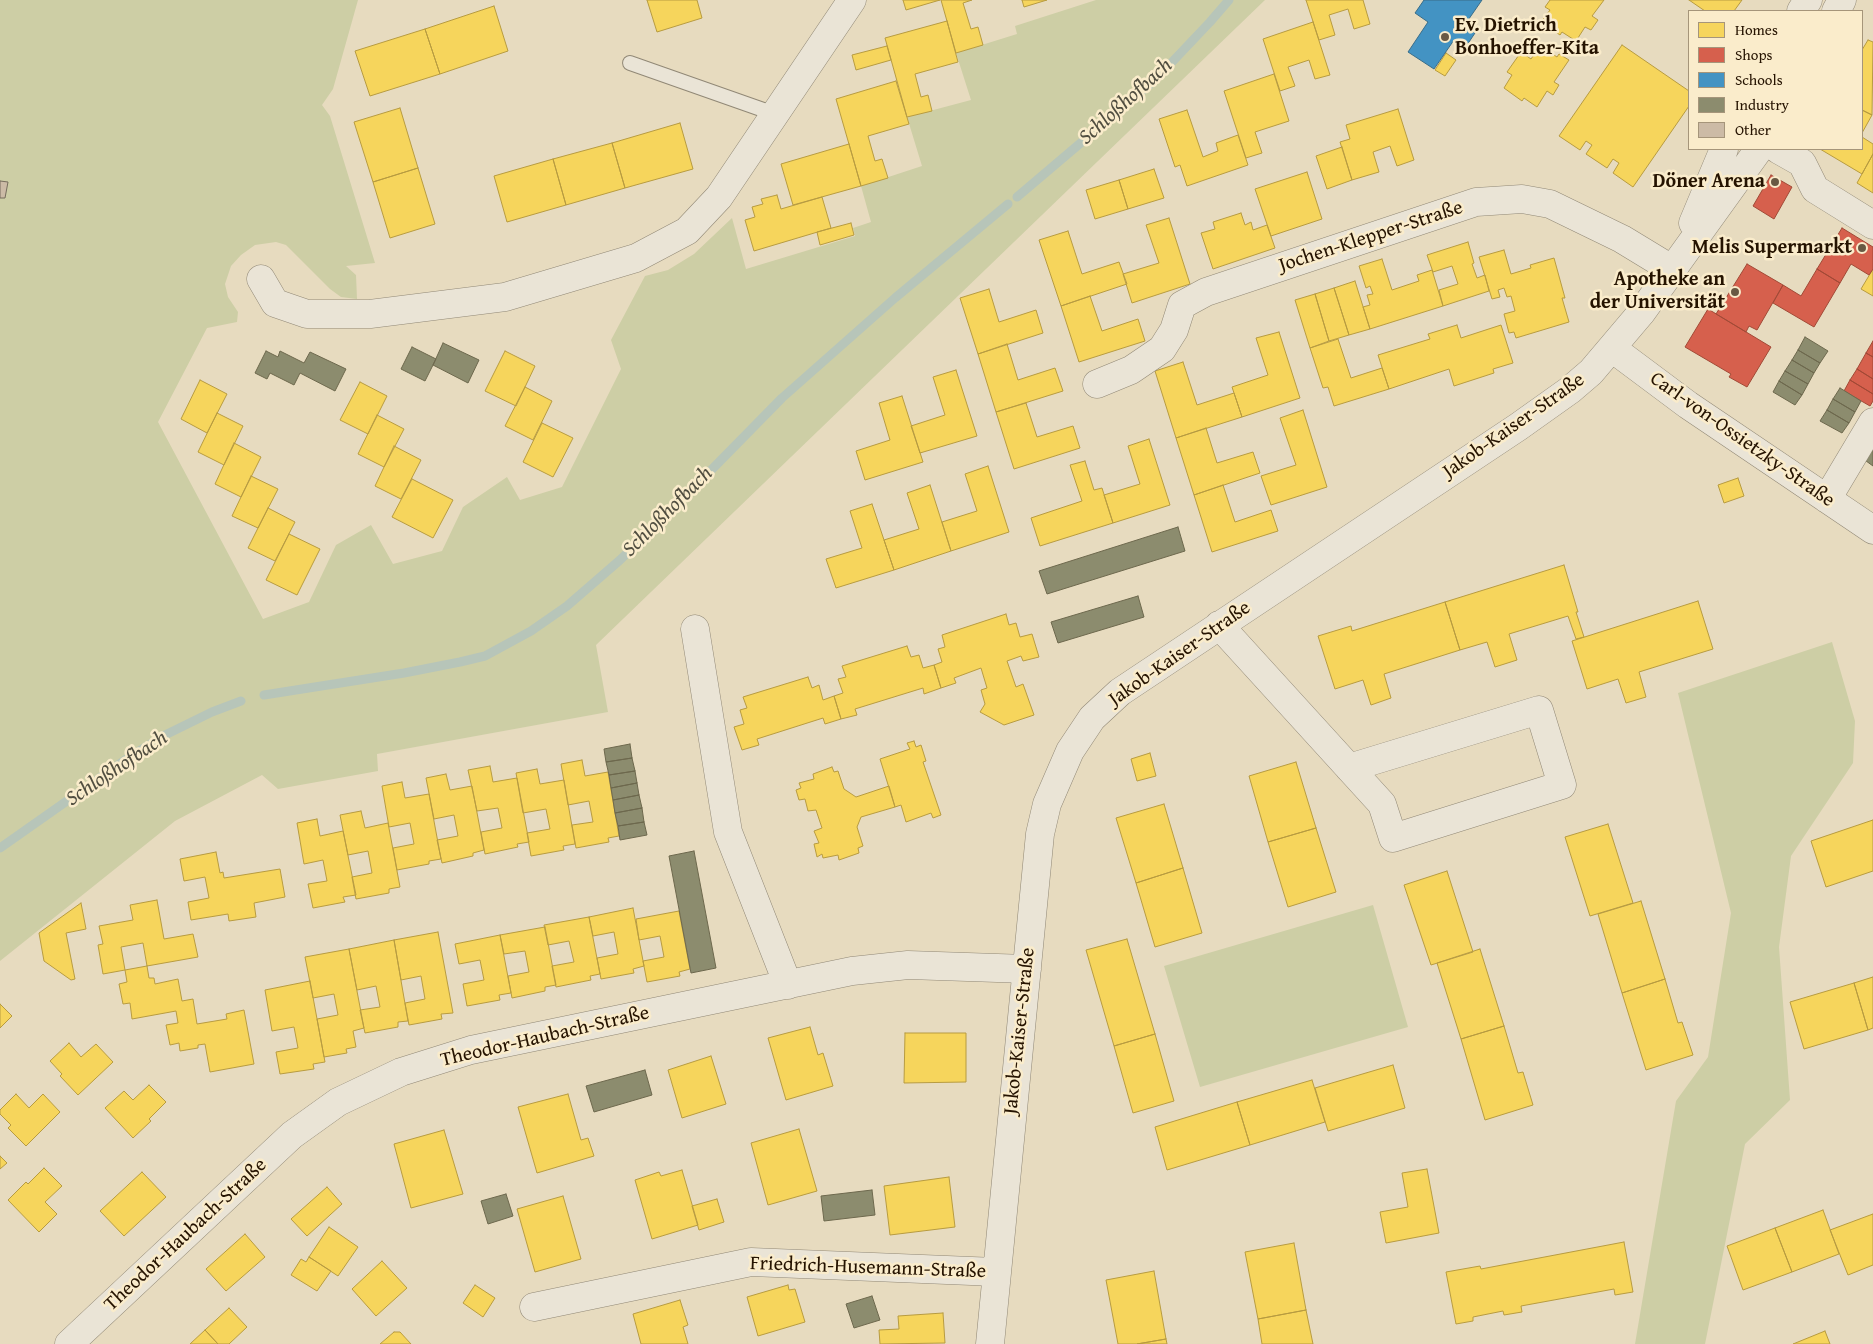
<!DOCTYPE html>
<html>
<head>
<meta charset="utf-8">
<style>
	body { margin:0 }
	#map { position:relative; width:1873px; height:1344px; overflow:hidden; background:#e7dbbf; font-family:"Gentium Book Plus",serif }
	canvas { display:block }
	.legend { position:absolute; left:1688px; top:10px; width:175px; height:140px; box-sizing:border-box; background:#faeccb; border:1px solid #a5957a; margin:0; padding:6px 9px; list-style:none; font-size:15px; color:#251300 }
	.legend li { display:flex; align-items:center; gap:10px; height:25px }
	.legend b { width:25px; border:1px solid #a5957a }
</style>
</head>
<body>
<div id="map">
<canvas width="1873" height="1344"></canvas>
<ul class="legend">
<li><b style="height:14px;background:#f6d55c"></b>Homes</li>
<li><b style="height:14px;background:#d6604d"></b>Shops</li>
<li><b style="height:14px;background:#4393c3"></b>Schools</li>
<li><b style="height:14px;background:#8c8c6e"></b>Industry</li>
<li><b style="height:14px;background:#ccbba6"></b>Other</li>
</ul>
</div>
<script>
const ctx = document.querySelector('canvas').getContext('2d');
ctx.lineJoin = 'round';
function fill(path, color) { ctx.fillStyle = color; ctx.fill(path, 'evenodd'); }
const shape = rows => new Path2D(rows.map(r => 'M' + r).join(''));
function stroke(path, color, width, dash) { ctx.strokeStyle = color; ctx.lineWidth = width; ctx.lineCap = dash ? 'butt' : 'round'; ctx.setLineDash(dash || []); ctx.stroke(path); }
function write(font, color, halo, rows, align = 'center') {
  ctx.font = font + ' "Gentium Book Plus",serif'; ctx.lineWidth = 5; ctx.setLineDash([]); ctx.textBaseline = 'middle'; ctx.strokeStyle = halo; ctx.fillStyle = color; for (const [text, x, y, turn = 0] of rows) {
    ctx.save(); ctx.translate(x, y); ctx.rotate((+turn || 0) * Math.PI / 180); ctx.textAlign = isNaN(turn) ? turn : align; if (halo) ctx.strokeText(text, 0, 0); ctx.fillText(text, 0, 0); ctx.restore();
  }
}
fill(shape([
	[0,0,358,0,333,89,322,105,330,116,375,263,346,266,356,275,357,299,341,297,330,289,286,245,276,242,255,245,241,255,231,266,225,284,228,297,238,312,237,322,207,328,158,422,263,619,309,602,336,545,371,525,393,564,442,551,463,507,507,477,520,500,562,487,621,369,611,340,645,276,668,270,694,254,732,218,746,269,855,236,853,228,871,222,861,186,922,166,907,117,971,100,956,53,1017,34,1015,26,1096,0,1265,0,596,645,608,712,377,754,378,771,278,789,262,775,175,821,0,961],
	[1832,642,1855,721,1853,763,1791,856,1779,947,1790,1100,1745,1144,1705,1344,1635,1344,1676,1101,1708,1057,1731,913,1678,693],
	[1373,905,1408,1027,1200,1087,1164,966]
]), '#cdcea5');
const homes = shape([
	[647,0,697,0,702,18,657,32,647,0],
	[903,0,940,0,906,10,903,0],
	[941,0,972,0,963,3,971,29,978,27,983,45,956,53,941,0],
	[1022,0,1047,0,1024,7,1022,0],
	[1306,0,1363,0,1370,24,1354,29,1348,9,1329,15,1335,35,1319,40,1306,0],
	[1550,0,1604,0,1592,16,1598,20,1591,30,1585,27,1576,41,1562,32,1560,35,1541,22,1550,10,1545,7,1550,0],
	[1689,0,1742,0,1734,11,1705,11,1689,0],
	[494,6,508,51,440,74,425,29,494,6],
	[947,21,958,62,915,74,921,97,928,95,932,111,907,117,885,38,947,21],
	[1313,22,1330,75,1315,79,1309,60,1288,67,1295,86,1280,91,1263,39,1313,22],
	[425,29,440,74,370,96,355,51,425,29],
	[1868,40,1873,42,1872,115,1862,110,1862,50,1868,40],
	[1622,45,1689,91,1689,106,1633,187,1613,173,1619,163,1613,159,1607,168,1586,154,1592,145,1586,141,1580,150,1559,136,1622,45],
	[887,46,891,60,856,70,852,55,887,46],
	[1540,46,1557,57,1559,54,1569,60,1554,82,1559,85,1553,95,1547,91,1537,107,1524,98,1522,101,1504,88,1512,75,1507,72,1521,52,1531,59,1540,46],
	[1446,53,1456,60,1445,76,1435,70,1446,53],
	[1274,74,1289,121,1255,132,1262,153,1246,158,1224,91,1274,74],
	[896,81,909,124,868,136,875,161,882,159,888,178,861,186,836,99,896,81],
	[400,108,418,168,373,182,354,122,400,108],
	[1398,109,1414,160,1397,166,1390,146,1373,152,1379,172,1352,180,1340,142,1350,139,1346,125,1398,109],
	[1187,110,1203,157,1218,151,1216,143,1238,135,1248,165,1187,186,1180,165,1175,167,1159,119,1187,110],
	[1862,110,1872,115,1862,133,1862,110],
	[680,123,693,169,625,188,612,143,680,123],
	[1862,137,1873,144,1873,154,1862,174,1820,149,1862,149,1862,137],
	[612,143,625,188,566,205,553,159,612,143],
	[849,144,861,186,793,205,781,164,849,144],
	[1342,147,1352,180,1327,189,1316,156,1342,147],
	[1873,154,1873,193,1857,183,1873,154],
	[553,159,566,205,507,222,494,176,553,159],
	[418,168,435,224,390,238,373,182,418,168],
	[1154,169,1164,198,1128,209,1119,180,1154,169],
	[1307,172,1322,219,1271,236,1255,189,1307,172],
	[1119,180,1128,209,1095,219,1086,190,1119,180],
	[777,195,781,209,822,197,831,228,754,251,745,220,755,217,752,207,763,204,761,199,777,195],
	[1241,213,1245,225,1251,222,1253,230,1267,225,1275,248,1213,269,1201,233,1215,229,1213,222,1241,213],
	[1169,218,1190,284,1132,303,1123,274,1159,263,1146,225,1169,218],
	[851,223,854,235,820,245,817,232,851,223],
	[1068,231,1082,274,1119,262,1127,284,1061,306,1039,240,1068,231],
	[1468,242,1474,263,1472,264,1477,278,1485,275,1489,291,1443,306,1439,290,1458,284,1452,266,1433,272,1427,255,1468,242],
	[1504,250,1511,274,1531,268,1530,265,1554,258,1565,298,1562,298,1569,322,1516,338,1514,332,1509,333,1504,314,1515,311,1511,296,1507,297,1504,288,1498,290,1500,297,1492,299,1479,257,1504,250],
	[1382,259,1392,290,1419,281,1417,275,1432,270,1443,306,1370,329,1363,307,1370,305,1367,295,1373,294,1370,286,1366,288,1359,266,1382,259],
	[1873,269,1873,296,1861,289,1873,269],
	[1355,281,1370,329,1349,335,1334,288,1355,281],
	[1334,288,1349,335,1329,341,1315,294,1334,288],
	[989,289,999,322,1036,310,1043,333,978,354,960,298,989,289],
	[1315,294,1329,341,1310,348,1295,300,1315,294],
	[1090,296,1102,331,1138,319,1145,341,1079,362,1061,306,1090,296],
	[1457,325,1461,338,1501,325,1513,363,1493,369,1494,373,1454,386,1449,369,1389,389,1378,355,1430,339,1428,334,1457,325],
	[1279,332,1300,398,1242,417,1232,387,1268,375,1256,338,1279,332],
	[1338,339,1351,378,1382,368,1389,389,1334,406,1328,387,1323,388,1310,348,1338,339],
	[1007,344,1018,380,1055,368,1063,391,996,412,978,354,1007,344],
	[505,351,535,366,516,406,485,391,505,351],
	[1183,362,1197,405,1234,393,1242,417,1176,438,1155,371,1183,362],
	[956,370,977,436,920,453,911,426,945,415,933,377,956,370],
	[200,380,227,394,207,433,181,419,200,380],
	[360,382,387,396,368,434,340,420,360,382],
	[525,387,552,401,533,440,505,426,525,387],
	[902,396,923,462,865,480,856,451,890,440,879,403,902,396],
	[1026,403,1037,437,1073,426,1080,448,1014,469,996,412,1026,403],
	[1303,410,1327,487,1271,505,1261,476,1296,465,1280,418,1303,410],
	[217,413,243,426,224,465,198,452,217,413],
	[377,415,404,429,384,467,358,454,377,415],
	[542,423,573,438,553,477,523,462,542,423],
	[1206,428,1217,463,1253,452,1260,473,1194,495,1176,438,1206,428],
	[1149,439,1170,505,1113,523,1104,495,1140,484,1128,446,1149,439],
	[234,443,261,457,241,497,215,484,234,443],
	[394,446,421,460,401,499,375,486,394,446],
	[1085,461,1094,490,1102,488,1113,523,1040,546,1031,518,1082,501,1070,465,1085,461],
	[988,466,1009,532,951,551,942,522,977,511,965,474,988,466],
	[251,476,278,489,258,528,232,516,251,476],
	[1738,478,1744,496,1724,503,1718,485,1738,478],
	[412,479,453,500,433,538,392,517,412,479],
	[930,485,951,551,894,570,884,540,919,529,907,493,930,485],
	[1223,485,1235,522,1271,510,1278,531,1212,552,1194,495,1223,485],
	[872,504,894,570,836,588,826,559,862,548,850,511,872,504],
	[268,508,295,522,275,561,248,548,268,508],
	[289,534,320,549,297,595,266,580,289,534],
	[1564,565,1578,612,1576,612,1584,637,1576,639,1568,616,1509,634,1517,660,1495,667,1487,642,1460,650,1445,602,1564,565],
	[1698,601,1713,649,1639,672,1646,697,1626,703,1618,679,1587,689,1572,641,1698,601],
	[1445,602,1460,650,1384,674,1391,698,1371,705,1363,680,1335,689,1318,636,1351,626,1352,631,1445,602],
	[1006,614,1009,625,1016,623,1020,637,1032,634,1039,657,1023,661,1021,656,1007,661,1016,687,1023,684,1034,715,1004,725,980,712,985,704,981,690,987,688,981,668,954,678,956,683,941,688,934,665,942,662,938,649,945,647,942,635,1006,614],
	[907,646,911,657,919,655,923,668,934,665,941,688,924,694,923,688,855,709,857,715,841,719,834,696,843,693,838,679,846,677,842,666,907,646],
	[808,677,812,688,819,685,823,700,834,696,841,719,825,724,823,718,757,739,759,745,742,750,734,727,744,724,740,710,747,708,743,697,808,677],
	[914,741,916,747,921,745,926,761,923,762,941,815,933,818,931,813,906,822,901,805,895,807,880,759,910,749,907,743,914,741],
	[1150,753,1156,776,1137,781,1131,759,1150,753],
	[582,760,585,776,608,772,619,836,608,838,609,842,576,848,572,825,593,822,589,801,568,805,561,764,582,760],
	[1296,762,1316,828,1268,842,1249,776,1296,762],
	[490,766,493,782,517,778,529,842,517,844,518,847,485,854,481,832,502,828,498,808,477,811,468,770,490,766],
	[832,767,834,772,838,771,844,789,856,797,889,786,895,807,861,817,857,827,863,846,858,848,859,853,839,860,838,855,823,858,822,854,817,857,814,844,819,843,814,831,822,828,816,810,808,811,805,799,799,800,796,790,801,788,799,783,814,779,813,774,832,767],
	[537,769,540,784,564,780,575,844,563,846,564,850,531,856,527,833,550,829,546,809,523,813,516,773,537,769],
	[446,774,450,790,472,786,484,850,473,853,473,856,442,863,437,840,458,836,454,815,434,819,426,778,446,774],
	[402,782,405,798,429,794,441,859,429,861,429,864,397,870,393,848,414,844,410,823,389,827,382,786,402,782],
	[1164,804,1183,868,1136,883,1116,818,1164,804],
	[361,811,365,828,388,823,400,887,389,889,389,893,356,899,352,877,372,873,368,851,348,855,340,815,361,811],
	[317,819,320,836,343,831,356,895,343,897,345,902,313,908,308,884,327,881,323,860,304,864,297,823,317,819],
	[1873,820,1873,871,1826,887,1811,841,1873,820],
	[1608,824,1633,903,1590,916,1565,837,1608,824],
	[1316,828,1336,892,1288,907,1268,842,1316,828],
	[216,852,220,873,223,872,224,878,280,869,285,897,254,903,256,917,229,921,228,914,191,920,188,902,209,898,205,877,184,881,180,859,216,852],
	[1183,868,1202,933,1155,947,1136,883,1183,868],
	[1447,871,1473,952,1431,965,1404,885,1447,871],
	[157,900,164,939,193,934,198,957,147,966,143,943,121,947,125,970,103,974,98,945,103,944,99,926,133,920,130,905,157,900],
	[1641,901,1665,979,1622,993,1598,914,1641,901],
	[81,903,86,929,66,933,75,979,71,980,44,961,39,933,81,903],
	[633,908,644,966,633,969,634,973,601,979,597,958,618,954,614,932,593,936,589,917,633,908],
	[679,911,690,969,679,972,680,976,647,982,643,961,664,957,660,936,639,940,636,919,679,911],
	[589,917,600,974,590,976,591,980,556,987,552,966,574,962,569,941,548,945,544,925,589,917],
	[545,927,556,985,545,987,545,991,512,998,508,976,529,972,525,951,504,954,500,935,545,927],
	[438,932,453,1013,441,1014,442,1019,409,1025,405,1003,425,999,421,976,401,980,394,940,438,932],
	[500,935,511,993,499,995,500,1000,467,1006,463,984,484,980,480,960,459,964,455,944,500,935],
	[1127,939,1155,1034,1114,1046,1086,950,1127,939],
	[394,940,408,1021,398,1022,398,1027,365,1033,360,1010,380,1007,376,986,357,990,349,949,394,940],
	[349,949,364,1028,353,1031,356,1047,346,1049,347,1053,324,1057,317,1019,338,1015,334,994,313,998,305,957,349,949],
	[1480,949,1504,1026,1461,1039,1437,963,1480,949],
	[147,966,149,978,154,978,155,984,178,979,182,1001,193,999,197,1024,227,1019,226,1014,244,1010,254,1064,210,1072,205,1044,198,1045,198,1048,180,1051,179,1043,170,1045,166,1025,178,1023,176,1011,132,1019,130,1003,123,1004,119,984,127,982,125,970,147,966],
	[1873,977,1873,1028,1868,1030,1854,983,1873,977],
	[1665,979,1678,1023,1682,1022,1693,1055,1646,1070,1622,993,1665,979],
	[310,981,325,1062,313,1064,314,1069,280,1074,276,1052,298,1048,294,1027,272,1031,265,990,310,981],
	[1854,983,1868,1030,1804,1049,1790,1002,1854,983],
	[0,1004,12,1016,0,1028,0,1004],
	[1504,1026,1518,1073,1523,1072,1533,1105,1485,1120,1461,1039,1504,1026],
	[810,1027,818,1055,823,1053,833,1086,786,1100,768,1038,810,1027],
	[905,1033,966,1033,966,1082,904,1083,905,1033],
	[1155,1034,1174,1101,1133,1113,1114,1046,1155,1034],
	[69,1043,81,1057,96,1044,113,1062,78,1095,60,1076,62,1074,50,1061,69,1043],
	[711,1056,726,1104,682,1118,668,1070,711,1056],
	[1393,1065,1405,1108,1328,1131,1315,1088,1393,1065],
	[1312,1080,1325,1122,1250,1145,1237,1102,1312,1080],
	[149,1085,166,1102,149,1119,151,1121,133,1138,105,1108,124,1091,133,1100,149,1085],
	[16,1094,29,1108,43,1094,60,1112,26,1146,8,1128,11,1125,0,1114,0,1110,16,1094],
	[568,1094,581,1140,588,1138,594,1156,537,1173,518,1107,568,1094],
	[1237,1102,1250,1145,1167,1170,1155,1127,1237,1102],
	[799,1129,817,1191,768,1205,751,1143,799,1129],
	[444,1130,463,1194,411,1208,394,1144,444,1130],
	[0,1156,7,1163,0,1169,0,1156],
	[44,1168,62,1186,45,1202,57,1214,39,1232,8,1200,26,1182,28,1184,44,1168],
	[1427,1169,1439,1233,1386,1243,1380,1212,1408,1207,1402,1173,1427,1169],
	[682,1170,698,1225,652,1239,635,1180,659,1172,661,1176,682,1170],
	[142,1172,166,1197,124,1236,100,1211,142,1172],
	[949,1177,955,1227,890,1235,884,1186,949,1177],
	[327,1187,342,1204,307,1236,291,1219,327,1187],
	[563,1196,581,1259,535,1272,517,1209,563,1196],
	[717,1199,724,1222,699,1230,692,1206,717,1199],
	[1823,1210,1839,1254,1792,1272,1775,1228,1823,1210],
	[1873,1214,1873,1265,1848,1275,1830,1230,1873,1214],
	[329,1227,358,1247,338,1276,309,1257,329,1227],
	[1775,1228,1792,1272,1743,1290,1727,1246,1775,1228],
	[245,1234,265,1257,226,1291,206,1269,245,1234],
	[1624,1242,1633,1292,1615,1295,1614,1289,1521,1306,1522,1312,1504,1315,1503,1311,1473,1317,1473,1321,1456,1324,1446,1272,1480,1266,1481,1269,1624,1242],
	[1294,1243,1306,1310,1258,1319,1245,1252,1294,1243],
	[309,1257,331,1271,317,1291,291,1275,301,1259,306,1262,309,1257],
	[382,1261,407,1288,376,1316,352,1289,382,1261],
	[1154,1271,1166,1339,1137,1344,1118,1344,1106,1280,1154,1271],
	[475,1285,495,1298,483,1317,463,1303,475,1285],
	[788,1285,789,1290,795,1289,805,1322,758,1336,747,1297,788,1285],
	[680,1300,688,1325,683,1327,688,1344,641,1344,633,1314,680,1300],
	[229,1308,247,1327,229,1344,218,1344,205,1330,229,1308],
	[1306,1310,1313,1344,1262,1344,1258,1319,1306,1310],
	[943,1313,945,1343,880,1344,879,1330,899,1329,898,1316,943,1313],
	[205,1330,218,1344,190,1344,205,1330],
	[1825,1331,1830,1344,1793,1344,1825,1331],
	[394,1332,400,1332,411,1344,380,1344,394,1332],
	[1166,1339,1167,1344,1137,1344,1166,1339]
]);
fill(homes, '#f6d55c');
stroke(homes, '#b79b40', 1);
const shops = shape([
	[1771,175,1792,187,1774,219,1753,206,1771,175],
	[1842,228,1873,247,1873,269,1869,275,1851,264,1840,283,1817,269,1842,228],
	[1747,264,1783,285,1757,330,1749,326,1746,332,1716,314,1747,264],
	[1817,269,1840,283,1814,327,1773,303,1783,285,1801,296,1817,269],
	[1708,309,1771,347,1747,387,1729,377,1731,374,1685,347,1708,309],
	[1873,341,1873,357,1866,353,1873,341],
	[1866,353,1873,357,1873,379,1857,369,1866,353],
	[1857,369,1873,379,1873,394,1850,380,1857,369],
	[1850,380,1873,394,1873,401,1870,406,1844,391,1850,380]
]);
fill(shops, '#d6604d');
stroke(shops, '#a14936', 1);
const schools = shape([
	[1424,0,1482,0,1464,26,1475,33,1465,48,1454,40,1434,69,1408,52,1428,22,1415,13,1424,0]
]);
fill(schools, '#4393c3');
stroke(schools, '#3a6d88', 1);
const industry = shape([
	[1805,337,1828,351,1820,363,1798,350,1805,337],
	[443,343,479,360,468,383,433,365,443,343],
	[412,347,436,359,425,381,401,369,412,347],
	[1798,350,1820,363,1814,373,1792,360,1798,350],
	[266,351,278,357,280,351,304,363,310,352,346,369,335,391,300,373,294,385,270,373,267,379,255,373,266,351],
	[1792,360,1814,373,1808,384,1785,371,1792,360],
	[1785,371,1808,384,1802,395,1779,381,1785,371],
	[1779,381,1802,395,1795,405,1773,392,1779,381],
	[1840,388,1861,401,1855,412,1833,399,1840,388],
	[1833,399,1855,412,1849,423,1827,410,1833,399],
	[1827,410,1849,423,1842,433,1820,421,1827,410],
	[1873,442,1873,466,1862,458,1873,442],
	[1178,527,1185,551,1047,594,1039,571,1178,527],
	[1138,596,1144,617,1058,643,1051,622,1138,596],
	[630,744,632,758,606,762,604,749,630,744],
	[632,758,635,771,609,775,606,762,632,758],
	[635,771,637,783,611,788,609,775,635,771],
	[637,783,639,795,613,800,611,788,637,783],
	[639,795,642,808,615,813,613,800,639,795],
	[642,808,644,822,618,826,615,813,642,808],
	[644,822,647,835,620,840,618,826,644,822],
	[694,851,716,968,691,973,669,856,694,851],
	[645,1070,652,1095,594,1112,586,1086,645,1070],
	[872,1190,875,1215,824,1221,821,1196,872,1190],
	[506,1194,513,1216,488,1224,481,1201,506,1194],
	[872,1296,880,1320,854,1328,846,1304,872,1296]
]);
fill(industry, '#8c8c6e');
stroke(industry, '#6d684d', 1);
stroke(shape([
	[1017,197,1156,79,1210,22,1229,0],
	[264,695,404,673,460,662,485,656,531,631,567,606,620,560,670,512,782,398,895,298,1008,204],
	[0,848,128,758,163,736,212,712,241,701]
]), '#b7c5b9', 9);
const building = shape([
	[0,181,8,182,5,198,0,198,0,181]
]);
fill(building, '#ccbba6');
stroke(building, '#766d5d', 1);
const lane = shape([
	[630,63,775,114]
]);
const street = shape([
	[1801,11,1808,0],
	[1836,11,1842,0],
	[1779,150,1802,163,1815,189,1873,225],
	[1693,223,1724,149],
	[261,279,275,303,307,314,370,314,505,297,636,258,687,231,719,197,852,0],
	[1613,349,1688,405,1873,530],
	[1097,384,1131,370,1162,349,1174,330,1182,305,1206,292,1476,202,1522,199,1550,204,1622,239,1673,270],
	[1827,499,1873,422],
	[1219,625,1382,804,1393,838,1562,785,1539,710,1349,768],
	[695,629,728,832,788,985],
	[534,1307,751,1262,996,1272],
	[69,1344,292,1135,338,1102,401,1072,471,1050,852,971,908,965,1027,969],
	[990,1344,1040,834,1047,804,1070,751,1092,718,1120,692,1518,427,1570,390,1591,372,1641,313,1759,149]
]);
stroke(lane, '#918876', 16);
stroke(street, '#918876', 29);
stroke(lane, '#eae4d6', 14);
stroke(street, '#eae4d6', 28);
for (const [x, y, r, color] of [
	[1445,37,5,"#695943"],
	[1775,182,5,"#695943"],
	[1862,248,5,"#695943"],
	[1735,292,5,"#695943"]
]) { const dot = new Path2D(); dot.arc(x, y, r, 0, 2 * Math.PI); ctx.fillStyle = color; ctx.fill(dot); stroke(dot, '#faeccb', 2); }
write('bold 20px', '#251300', '#faeccb', [
	["Ev. Dietrich",1455,26,"left"],
	["Bonhoeffer-Kita",1455,49,"left"],
	["Döner Arena",1765,182],
	["Melis Supermarkt",1852,248],
	["Apotheke an",1725,280],
	["der Universität",1725,303]
], 'right');
write('20px', '#251300', '#faeccb', [
	["Jochen-Klepper-Straße",1371,237,-18],
	["Jakob-Kaiser-Straße",1514,426,-35],
	["Carl-von-Ossietzky-Straße",1742,440,35],
	["Jakob-Kaiser-Straße",1180,654,-35],
	["Jakob-Kaiser-Straße",1020,1031,-84],
	["Theodor-Haubach-Straße",545,1037,-13],
	["Theodor-Haubach-Straße",186,1235,-43],
	["Friedrich-Husemann-Straße",868,1268,2]
]);
write('italic 21px', '#514e40', '#faeccb', [
	["Schloßhofbach",1126,102,-42],
	["Schloßhofbach",668,512,-45],
	["Schloßhofbach",117,769,-34]
]);
</script>
</body>
</html>
